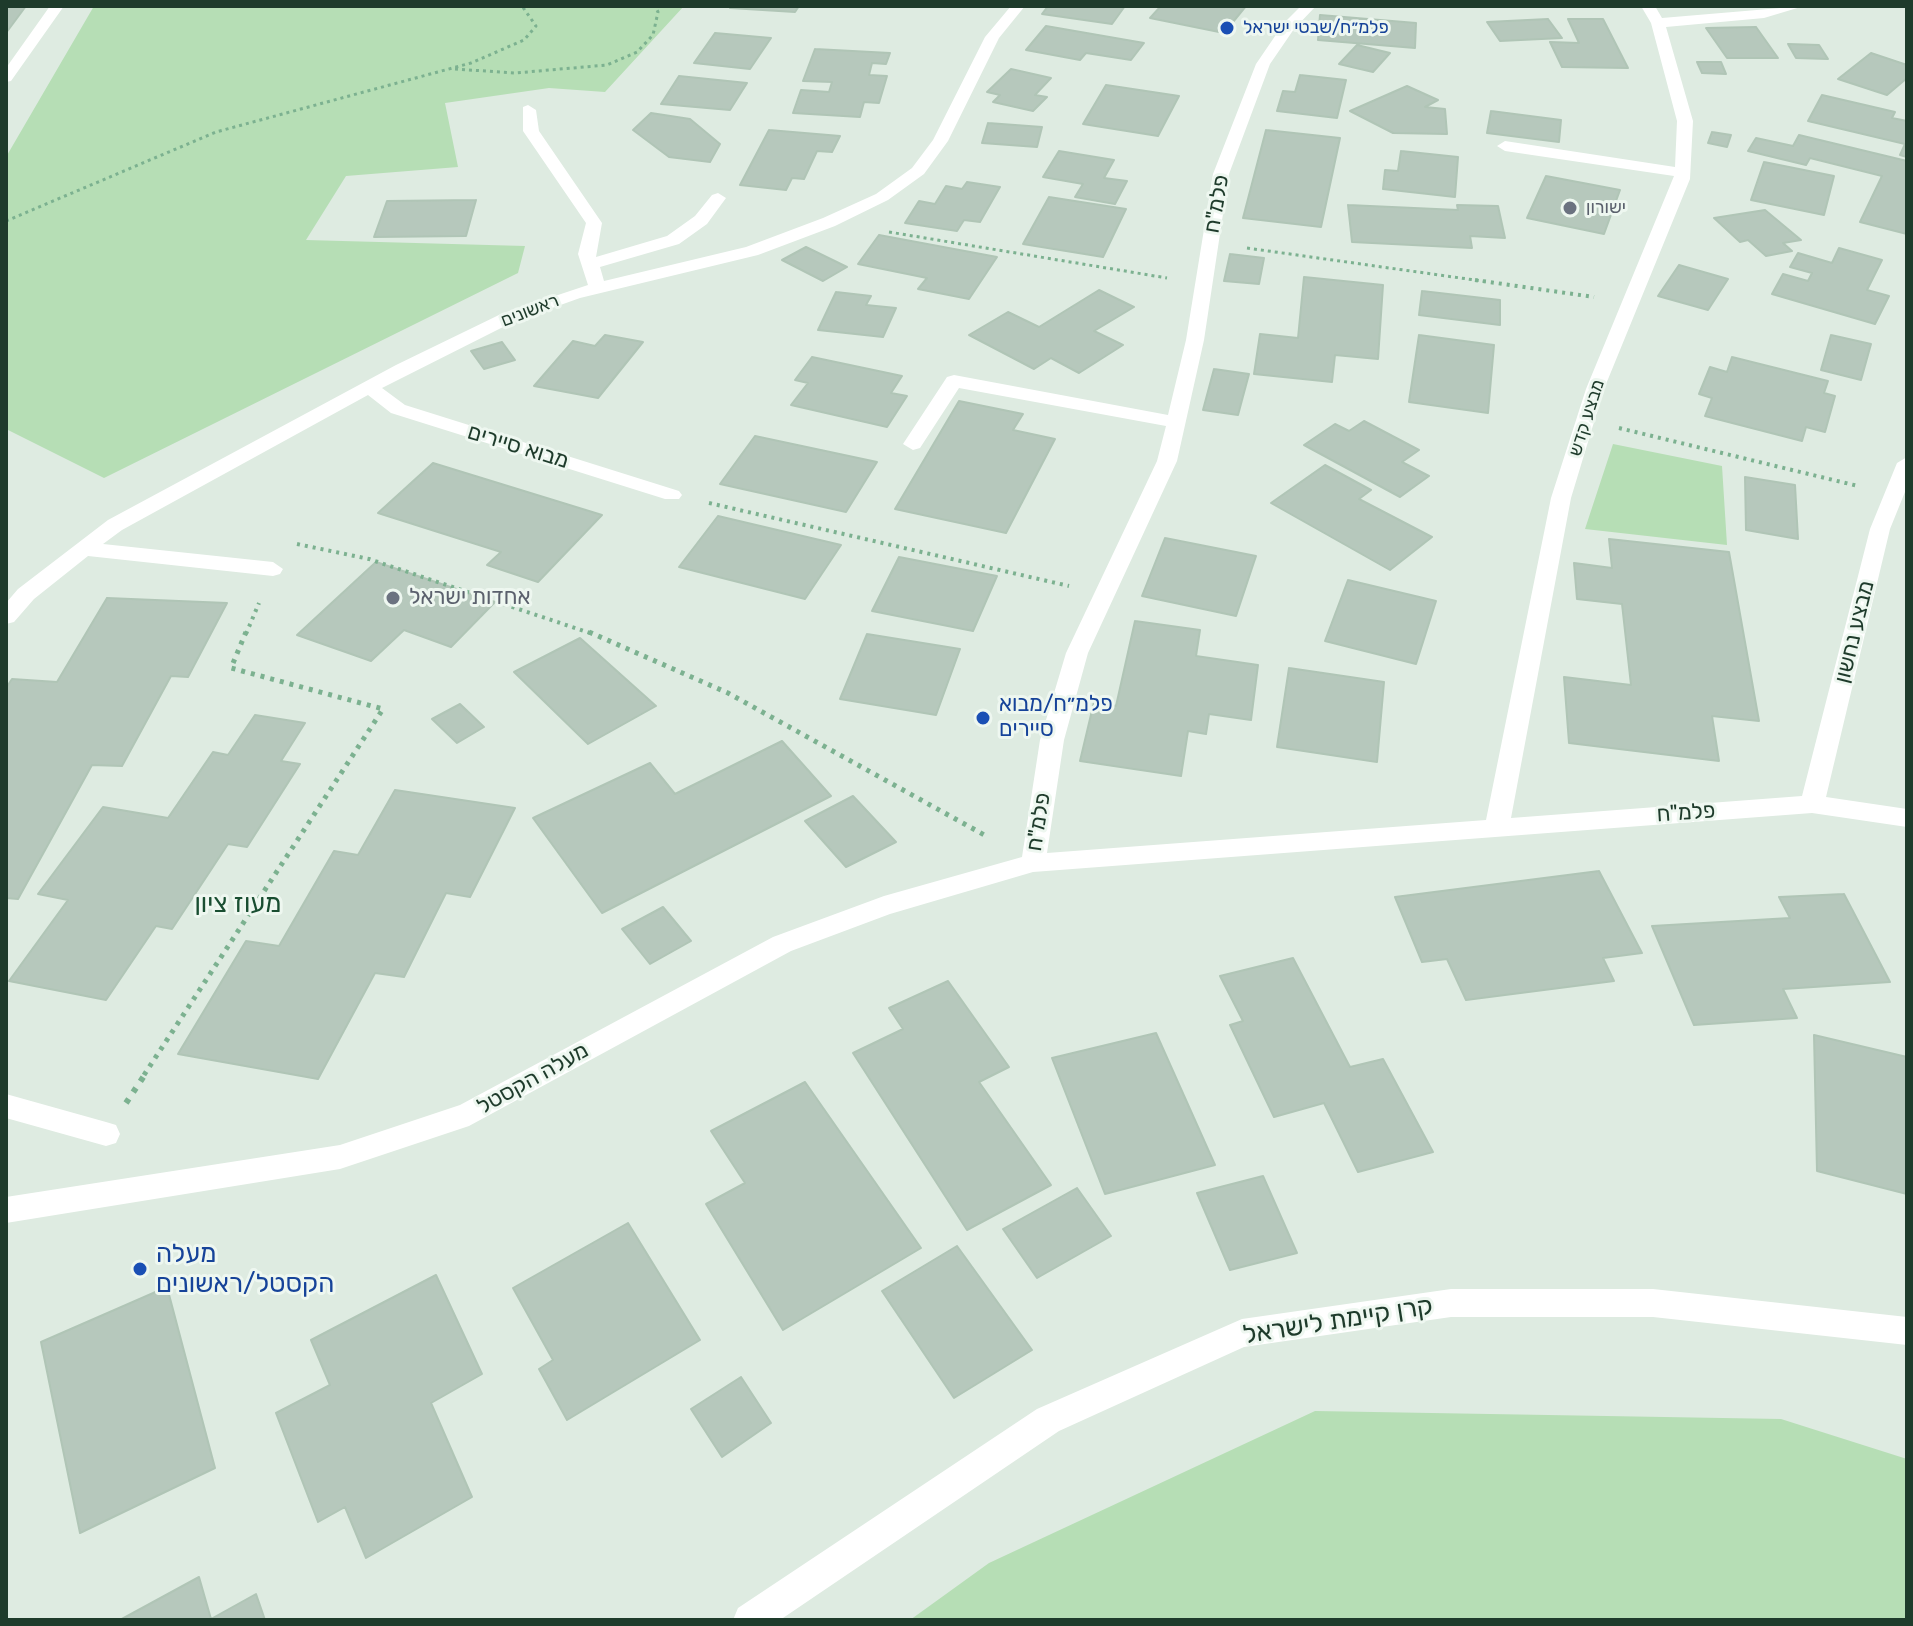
<!DOCTYPE html>
<html>
<head>
<meta charset="utf-8">
<style>
	body { margin:0 }
	#map { position:relative; width:1913px; height:1626px; overflow:hidden; background:#deebe1; font-family:Rubik,sans-serif }
	canvas { display:block }
	.frame { position:absolute; inset:0; border:8px solid #1e3b2b; pointer-events:none }
</style>
</head>
<body>
<div id="map">
<canvas width="1913" height="1626"></canvas>
<div class="frame"></div>
</div>
<script>
const ctx = document.querySelector('canvas').getContext('2d');
ctx.lineJoin = 'round';
function fill(path, color) { ctx.fillStyle = color; ctx.fill(path, 'evenodd'); }
const shape = rows => new Path2D(rows.map(r => 'M' + r).join(''));
function stroke(path, color, width, dash) { ctx.strokeStyle = color; ctx.lineWidth = width; ctx.lineCap = dash ? 'butt' : 'round'; ctx.setLineDash(dash || []); ctx.stroke(path); }
function write(font, color, halo, rows, align = 'center') {
  ctx.font = font + ' Rubik,Heebo,sans-serif'; ctx.lineWidth = 6; ctx.setLineDash([]); ctx.textBaseline = 'middle'; ctx.strokeStyle = halo; ctx.fillStyle = color; for (const [text, x, y, turn = 0] of rows) {
    ctx.save(); ctx.translate(x, y); ctx.rotate((+turn || 0) * Math.PI / 180); ctx.textAlign = isNaN(turn) ? turn : align; if (halo) ctx.strokeText(text, 0, 0); ctx.fillText(text, 0, 0); ctx.restore();
  }
}
fill(shape([
	[94,6,684,6,605,92,549,88,445,103,458,167,346,176,306,240,525,246,518,273,104,478,6,429,6,157],
	[1613,444,1722,466,1727,545,1585,529],
	[1315,1411,1781,1419,1907,1459,1907,1620,910,1620,989,1563]
]), '#b6deb5');
const building = shape([
	[6,6,26,6,6,33,6,6],
	[732,6,799,6,795,12,730,8,732,6],
	[1048,6,1125,6,1112,24,1042,14,1048,6],
	[1161,6,1246,6,1224,33,1150,18,1161,6],
	[1320,15,1416,23,1415,48,1318,40,1320,15],
	[1548,19,1562,38,1500,41,1487,22,1548,19],
	[1568,19,1603,19,1628,68,1562,67,1550,42,1579,43,1568,19],
	[1046,26,1144,43,1131,60,1086,53,1080,60,1026,50,1046,26],
	[1756,27,1778,58,1727,58,1706,28,1756,27],
	[715,33,771,38,750,69,694,63,715,33],
	[1788,44,1819,45,1828,59,1796,58,1788,44],
	[1357,45,1390,53,1373,72,1339,64,1357,45],
	[815,49,890,53,886,64,872,63,869,75,887,76,879,103,864,102,860,117,793,113,801,90,829,92,832,82,803,81,815,49],
	[1871,53,1907,65,1907,78,1887,95,1838,79,1871,53],
	[1697,62,1721,62,1726,74,1702,73,1697,62],
	[1011,69,1051,78,1035,95,1047,97,1033,111,993,102,1000,95,987,92,1011,69],
	[1300,75,1346,80,1337,118,1277,111,1283,91,1295,92,1300,75],
	[679,76,747,83,730,110,661,104,679,76],
	[1106,85,1179,96,1158,136,1083,124,1106,85],
	[1407,86,1438,100,1425,107,1445,109,1447,134,1393,133,1350,111,1407,86],
	[1822,95,1895,112,1892,118,1907,121,1907,157,1900,155,1905,144,1808,121,1822,95],
	[1491,111,1561,120,1559,142,1487,133,1491,111],
	[651,113,690,119,720,144,710,162,669,157,633,130,651,113],
	[988,123,1042,127,1037,147,982,143,988,123],
	[769,130,840,136,832,152,817,151,804,179,792,178,786,190,740,185,769,130],
	[1266,130,1340,138,1321,227,1243,218,1266,130],
	[1712,132,1731,135,1727,147,1708,143,1712,132],
	[1799,135,1907,161,1907,234,1860,222,1882,176,1810,158,1806,165,1748,151,1756,138,1793,146,1799,135],
	[1059,151,1114,160,1104,178,1127,181,1115,204,1075,197,1083,184,1043,177,1059,151],
	[1401,151,1458,157,1455,197,1383,189,1385,170,1398,171,1401,151],
	[1764,162,1834,176,1824,215,1751,200,1764,162],
	[1546,176,1620,190,1604,234,1527,218,1546,176],
	[967,182,1000,187,980,222,964,220,957,231,905,223,919,201,935,204,946,186,962,189,967,182],
	[1049,197,1126,209,1103,257,1023,244,1049,197],
	[476,200,466,236,374,237,387,201,476,200],
	[1348,205,1458,210,1457,205,1498,206,1505,238,1470,236,1472,248,1352,242,1348,205],
	[1765,210,1801,240,1783,243,1792,251,1766,256,1748,240,1740,242,1714,218,1765,210],
	[879,235,997,257,969,299,918,289,927,278,858,264,879,235],
	[806,247,847,267,823,281,782,260,806,247],
	[1839,248,1882,260,1867,290,1889,296,1875,324,1772,294,1783,274,1808,281,1812,273,1790,267,1798,253,1832,263,1839,248],
	[1230,254,1264,258,1259,284,1224,281,1230,254],
	[1679,265,1728,279,1708,310,1658,296,1679,265],
	[1304,277,1383,285,1378,359,1335,355,1332,382,1254,374,1260,334,1298,338,1304,277],
	[1099,290,1134,307,1094,331,1123,345,1079,373,1051,358,1034,369,969,335,1008,312,1039,327,1099,290],
	[1422,291,1500,300,1500,325,1419,315,1422,291],
	[836,292,871,296,866,305,896,308,883,337,818,330,836,292],
	[605,335,643,342,598,398,534,386,573,341,595,346,605,335],
	[1419,335,1494,345,1488,413,1409,402,1419,335],
	[1831,335,1871,344,1861,380,1821,370,1831,335],
	[502,342,515,360,484,369,471,351,502,342],
	[812,357,902,376,891,393,907,396,887,427,791,405,808,383,795,380,812,357],
	[1732,357,1828,381,1824,393,1835,396,1825,432,1806,427,1802,441,1705,416,1712,398,1699,394,1710,367,1727,372,1732,357],
	[1214,369,1249,374,1238,415,1203,410,1214,369],
	[959,401,1023,414,1013,430,1055,439,1006,533,895,509,959,401],
	[1364,421,1419,450,1402,462,1429,476,1400,497,1304,445,1335,424,1349,431,1364,421],
	[755,436,877,462,846,512,720,484,755,436],
	[433,463,602,515,538,582,487,565,501,552,378,513,433,463],
	[1325,465,1371,490,1359,499,1432,537,1390,570,1271,503,1325,465],
	[1745,477,1795,485,1798,539,1746,530,1745,477],
	[718,516,841,545,805,599,679,567,718,516],
	[1165,538,1256,556,1236,616,1142,596,1165,538],
	[1609,539,1729,552,1759,721,1712,716,1719,761,1569,743,1564,677,1631,685,1622,604,1577,599,1574,563,1612,568,1609,539],
	[899,557,997,576,973,631,872,611,899,557],
	[376,562,495,602,451,647,404,630,371,661,297,635,376,562],
	[1348,580,1436,601,1416,664,1325,641,1348,580],
	[107,598,227,603,188,677,171,676,122,766,92,765,18,899,6,898,6,688,12,679,57,682,107,598],
	[1135,621,1200,630,1196,656,1258,665,1251,720,1209,714,1206,734,1188,731,1181,776,1080,761,1094,702,1116,706,1135,621],
	[867,634,960,649,936,715,840,699,867,634],
	[580,638,656,706,588,744,514,672,580,638],
	[1289,668,1384,682,1377,762,1277,747,1289,668],
	[460,704,484,727,457,743,432,719,460,704],
	[255,715,305,723,281,761,300,764,247,847,228,844,172,929,156,926,106,1000,9,981,68,900,38,894,103,807,168,818,213,752,228,755,255,715],
	[782,741,831,796,602,913,533,818,650,763,675,794,782,741],
	[395,790,515,808,470,897,446,893,404,977,375,973,318,1079,178,1054,246,941,279,946,334,851,358,855,395,790],
	[853,796,896,842,846,867,805,821,853,796],
	[1599,871,1642,953,1603,958,1614,981,1466,1000,1447,959,1422,962,1395,897,1599,871],
	[1844,894,1890,982,1783,989,1797,1018,1694,1025,1652,926,1790,918,1779,897,1844,894],
	[663,907,691,941,650,964,622,929,663,907],
	[1293,958,1350,1067,1383,1059,1433,1152,1358,1172,1324,1103,1274,1117,1230,1025,1243,1021,1220,976,1293,958],
	[948,981,1009,1067,979,1082,1051,1185,967,1230,853,1053,903,1029,889,1008,948,981],
	[1156,1033,1215,1165,1105,1194,1052,1058,1156,1033],
	[1814,1035,1907,1057,1907,1194,1817,1171,1814,1035],
	[805,1082,921,1248,783,1330,706,1204,745,1183,711,1131,805,1082],
	[1263,1176,1297,1253,1230,1270,1197,1193,1263,1176],
	[1077,1188,1111,1236,1037,1278,1003,1229,1077,1188],
	[628,1223,700,1340,567,1420,539,1369,553,1360,513,1288,628,1223],
	[957,1246,1032,1350,954,1398,882,1291,957,1246],
	[436,1275,482,1374,431,1403,472,1497,366,1558,345,1507,318,1522,276,1413,330,1385,311,1340,436,1275],
	[167,1287,215,1468,80,1533,41,1342,167,1287],
	[741,1377,771,1423,722,1457,691,1409,741,1377],
	[199,1577,211,1619,256,1594,265,1620,120,1620,199,1577]
]);
fill(building, '#b6c8bc');
stroke(building, '#b0c5b6', 2);
stroke(shape([
	[455,69,515,73,607,65,637,52,653,35,658,12,655,6],
	[6,221,216,132,471,63,524,40,536,26,522,6],
	[889,232,1167,278],
	[1247,248,1489,282]
]), '#7cb190', 3, [3, 4]);
stroke(shape([
	[1475,280,1594,297],
	[1619,428,1858,486],
	[709,503,1069,586],
	[297,544,369,559,593,634],
	[246,634,259,603]
]), '#7cb190', 4, [3, 5]);
stroke(shape([
	[589,632,728,693,988,837],
	[144,1075,383,709,231,668,246,632]
]), '#7cb190', 5, [4, 6]);
stroke(shape([
	[126,1103,146,1073]
]), '#7cb190', 6, [5, 8]);
fill(shape([
	[50,6,64,6,11,81,6,82,6,68,50,6],
	[1011,6,1025,6,999,38,948,141,924,174,888,200,835,226,758,255,580,298,513,322,382,388,405,405,679,491,682,495,679,499,665,499,391,413,368,395,122,530,103,544,273,562,283,569,280,574,273,576,88,556,34,599,14,622,6,624,6,603,18,589,108,520,396,365,501,314,588,285,578,254,586,223,523,131,523,107,528,105,536,110,539,131,602,223,596,257,667,236,695,216,712,195,718,193,726,198,707,224,679,244,600,267,604,281,746,247,823,218,876,194,912,168,933,140,985,37,1011,6],
	[1301,6,1316,6,1294,29,1270,64,1229,174,1204,340,1177,461,1088,653,1064,740,1047,853,1486,820,1551,498,1586,389,1674,176,1505,151,1497,146,1505,141,1675,167,1677,121,1651,23,1641,6,1655,6,1662,18,1804,6,1764,18,1666,27,1693,121,1690,179,1604,389,1571,498,1511,818,1802,796,1870,529,1897,463,1907,457,1907,487,1890,529,1826,797,1907,809,1907,827,1812,813,1033,872,890,914,791,951,469,1126,340,1169,6,1223,6,1197,340,1145,460,1105,773,937,884,896,1022,857,1040,740,1066,653,1157,461,1166,426,959,388,920,448,913,450,903,444,947,377,954,375,1168,415,1186,340,1213,174,1256,64,1284,23,1301,6],
	[6,1094,106,1122,116,1125,120,1134,116,1143,106,1146,6,1118,6,1094],
	[1451,1289,1653,1289,1907,1317,1907,1345,1653,1317,1451,1317,1244,1347,1059,1431,780,1620,733,1620,738,1608,1037,1409,1242,1319,1451,1289]
]), '#fff');
for (const [x, y, r, color] of [
	[1227,28,8,"#1a4fb4"],
	[1570,208,8,"#6b7280"],
	[393,598,8,"#6b7280"],
	[983,718,8,"#1a4fb4"],
	[140,1269,8,"#1a4fb4"]
]) { const dot = new Path2D(); dot.arc(x, y, r, 0, 2 * Math.PI); ctx.fillStyle = color; ctx.fill(dot); stroke(dot, '#eef7f0', 3); }
write('18px', '#164399', '#eef7f0', [
	["פלמ״ח/שבטי ישראל",1243,28]
], 'left');
write('18px', '#5b616d', '#eef7f0', [
	["ישורון",1586,208]
], 'left');
write('18px', '#1e3b2b', '#eef7f0', [
	["ראשונים",530,311,-21],
	["מבצע קדש",1587,418,-72]
]);
write('22px', '#1e3b2b', '#eef7f0', [
	["פלמ\"ח",1217,204,-80],
	["מבוא סיירים",518,447,17],
	["מבצע נחשון",1855,632,-76],
	["פלמ\"ח",1686,813,-4],
	["פלמ\"ח",1039,822,-81],
	["מעלה הקסטל",533,1079,-29]
]);
write('22px', '#5b616d', '#eef7f0', [
	["אחדות ישראל",409,598]
], 'left');
write('22px', '#164399', '#eef7f0', [
	["פלמ״ח/מבוא",999,705],
	["סיירים",999,730]
], 'left');
write('26px', '#194e31', '#eef7f0', [
	["מעוז ציון",238,904]
]);
write('26px', '#164399', '#eef7f0', [
	["מעלה",156,1254],
	["הקסטל/ראשונים",156,1284]
], 'left');
write('26px', '#1e3b2b', '#eef7f0', [
	["קרן קיימת לישראל",1338,1321,-9]
]);
</script>
</body>
</html>
